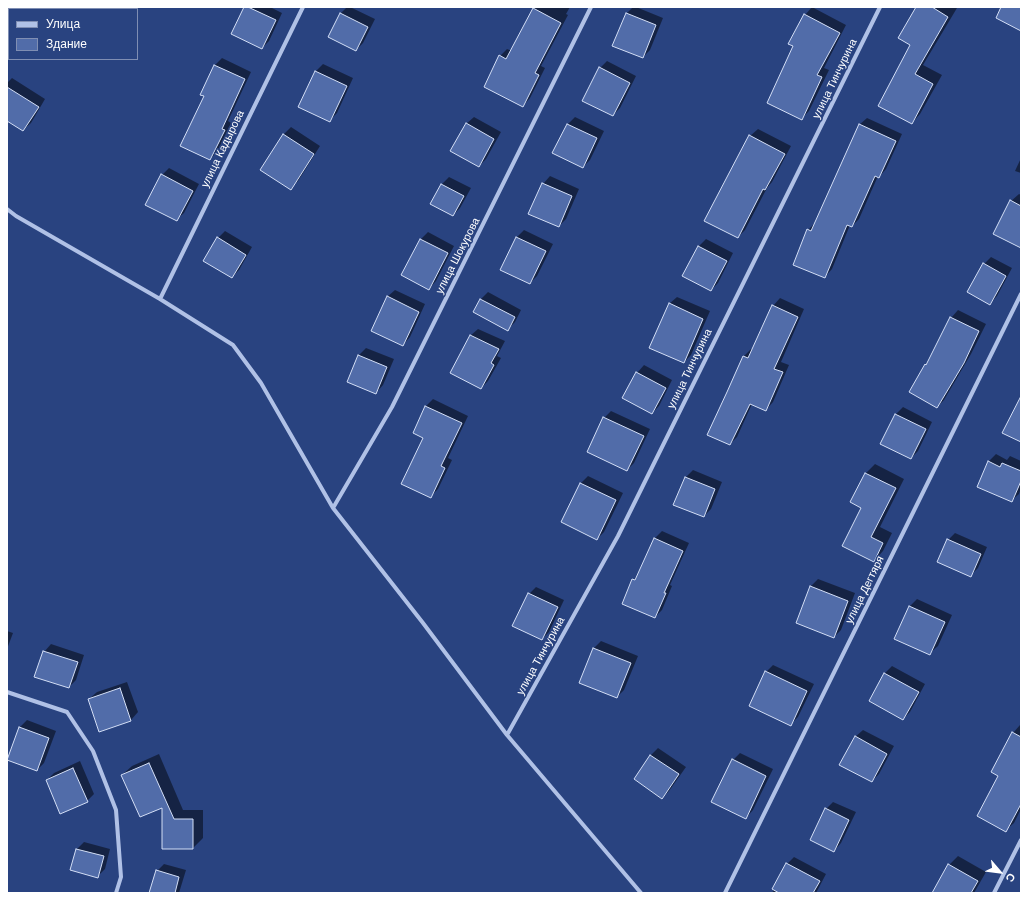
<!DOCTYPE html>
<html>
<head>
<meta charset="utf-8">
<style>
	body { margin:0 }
	#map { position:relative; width:1028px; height:900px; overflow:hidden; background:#294380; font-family:Helvetica,sans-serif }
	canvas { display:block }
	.frame { position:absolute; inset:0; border:8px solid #fff; pointer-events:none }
	.legend { position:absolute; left:8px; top:8px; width:130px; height:52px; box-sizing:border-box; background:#294380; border:1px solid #7f8eb3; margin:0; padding:5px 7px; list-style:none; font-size:12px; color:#fff }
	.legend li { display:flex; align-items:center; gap:8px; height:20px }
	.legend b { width:20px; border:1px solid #7f8eb3 }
	.north { position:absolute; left:980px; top:852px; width:40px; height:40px; -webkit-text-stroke:3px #294380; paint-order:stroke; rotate:118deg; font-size:11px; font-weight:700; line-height:16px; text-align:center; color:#fff }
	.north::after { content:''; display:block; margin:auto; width:14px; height:18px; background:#fff; clip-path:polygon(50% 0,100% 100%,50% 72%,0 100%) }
</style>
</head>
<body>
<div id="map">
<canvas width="1028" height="900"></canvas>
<div class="frame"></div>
<ul class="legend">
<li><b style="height:5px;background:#b0c1e6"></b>Улица</li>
<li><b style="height:11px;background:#516ca9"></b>Здание</li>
</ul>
<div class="north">С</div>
</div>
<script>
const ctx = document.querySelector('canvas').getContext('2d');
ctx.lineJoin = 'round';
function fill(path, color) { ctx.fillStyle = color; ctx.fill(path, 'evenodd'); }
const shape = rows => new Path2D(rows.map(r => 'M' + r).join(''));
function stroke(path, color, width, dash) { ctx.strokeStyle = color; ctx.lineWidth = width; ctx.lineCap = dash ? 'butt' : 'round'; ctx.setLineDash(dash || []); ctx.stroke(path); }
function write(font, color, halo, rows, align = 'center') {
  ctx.font = font + ' Helvetica,sans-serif'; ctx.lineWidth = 3; ctx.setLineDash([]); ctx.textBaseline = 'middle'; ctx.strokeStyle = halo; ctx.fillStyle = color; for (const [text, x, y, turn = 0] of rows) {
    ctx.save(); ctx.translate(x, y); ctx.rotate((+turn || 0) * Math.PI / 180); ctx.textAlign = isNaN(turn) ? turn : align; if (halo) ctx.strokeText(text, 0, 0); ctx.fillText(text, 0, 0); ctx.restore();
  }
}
fill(shape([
	[42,7,81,7,80,9,45,9],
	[245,7,270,7,282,13,269,41,262,48],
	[347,7,350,7,375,19,363,43,356,50,329,37,341,13],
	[535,7,570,7,566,14,568,15,541,66,545,68,530,98,523,106,500,56,507,49,512,51],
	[633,7,636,7,663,18,650,50,643,57,627,13],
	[812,7,846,25,824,68,829,70,809,111,802,118,795,46,790,43,805,15],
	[918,7,955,7,957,8,923,65,942,75,920,114,912,123,912,45],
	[222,58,251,72,228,121,231,123,217,152,210,159,205,96,201,94,215,65],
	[607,61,636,76,620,108,613,115,600,68],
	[323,64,353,78,337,113,330,120,299,106,316,71],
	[12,78,45,99,31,123,23,130,7,120,7,83],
	[474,117,501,132,486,159,479,166,466,124],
	[575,117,604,131,590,160,583,167,554,153,568,124],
	[867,118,902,134,886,169,879,177,878,176,859,219,852,226,850,225,832,269,825,277,808,230,815,223,859,125],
	[291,127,320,146,298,181,290,188,261,169,284,134],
	[758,129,791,146,772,182,767,188,745,230,738,237,750,136],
	[1021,158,1021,173,1015,171],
	[169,168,199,184,184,213,176,220,162,175],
	[550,176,579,189,566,219,559,226,543,184],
	[449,177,471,188,460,208,453,215,431,204,442,184],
	[1019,194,1021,195,1021,246,1011,201],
	[524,230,553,244,537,276,530,283,502,269,517,237],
	[225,231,252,247,239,270,232,277,218,238],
	[428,232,454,246,436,281,429,289,421,239],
	[706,239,733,253,718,283,711,290,683,276,699,246],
	[991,257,1012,268,997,296,990,304,984,264],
	[395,290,425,304,410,337,403,345,387,297],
	[488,292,521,310,515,322,508,329,480,300],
	[677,297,710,311,691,355,684,362,669,304],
	[780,298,804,309,781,362,789,365,773,402,766,410,752,404,737,437,730,444,728,393,744,356,751,349,753,350,773,306],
	[958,310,986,324,971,354,944,400,937,407,925,365,930,360,951,318],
	[478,329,505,341,497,356,501,358,488,381,481,388,470,336],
	[366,348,394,359,383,385,376,393,349,381,359,355],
	[644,365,672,380,659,406,652,413,637,373],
	[433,399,468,416,448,458,452,460,438,489,431,496,424,437,426,406],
	[903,407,932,422,918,451,911,458,881,443,896,414],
	[611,411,650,429,634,463,627,470,604,418],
	[996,454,1007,460,1010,456,1021,461,1021,488,1019,494,1011,501,989,461],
	[875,464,904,479,880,527,892,533,883,551,874,561,863,508,851,502,866,473],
	[693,470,722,482,711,509,704,516,675,504,686,477],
	[588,476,623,493,604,532,597,539,562,522,581,483],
	[662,531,689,543,670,585,672,586,662,610,655,617,633,580,639,575,655,538],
	[955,533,987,547,978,568,971,575,948,540],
	[818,579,855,593,841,630,834,637,811,586],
	[536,587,564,600,549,632,542,639,529,594],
	[917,599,952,615,938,646,930,653,896,638,910,606],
	[7,631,13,633,7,649],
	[601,641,638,656,624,690,617,697,581,682,594,648],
	[51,644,84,655,76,680,69,687,44,652],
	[773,665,814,684,798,717,790,725,766,672],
	[892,666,925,684,910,712,903,719,870,701,885,673],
	[127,682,138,712,131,720,89,699,97,692],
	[27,720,56,731,44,763,37,770,8,759,20,727],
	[1020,725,1021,726,1021,809,1014,823,1006,830,1000,775,1013,733],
	[863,730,894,746,879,774,872,781,855,737],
	[658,748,686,767,669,791,662,798,635,779,651,755],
	[740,753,773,769,753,810,746,818,733,760],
	[159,754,183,810,203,810,203,838,193,848,163,848,163,806,122,775,132,766],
	[80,761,94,794,87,801,47,780,54,773],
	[833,802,856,812,841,843,834,851,826,809],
	[84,842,110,849,105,869,97,877,71,869,77,849],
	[958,856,986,872,974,893,933,893,949,865],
	[794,857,826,874,816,893,772,893,787,864],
	[164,864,186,870,179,893,150,893,157,871]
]), '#0007');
const building = shape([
	[244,7,248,7,276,20,262,49,231,34,244,7],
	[916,7,932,7,948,17,915,74,933,84,912,124,878,106,910,45,898,38,916,7],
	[1001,7,1021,7,1021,31,996,18,1001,7],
	[533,8,561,23,535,73,539,75,523,107,484,87,499,55,506,59,533,8],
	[340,13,368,27,356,51,328,37,340,13],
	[626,13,656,25,643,58,612,46,626,13],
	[804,14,840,33,817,75,822,77,802,120,767,103,793,46,788,44,804,14],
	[214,65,245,79,222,129,225,130,210,160,180,146,204,96,200,95,214,65],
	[599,67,630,83,613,116,582,101,599,67],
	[315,71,347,86,330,122,298,107,315,71],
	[7,87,39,107,23,131,7,121,7,87],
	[466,123,494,139,479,167,450,151,466,123],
	[567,124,597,138,583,168,552,153,567,124],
	[859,124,896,141,879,178,875,176,852,227,847,225,825,278,793,265,807,229,811,231,859,124],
	[283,134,314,154,291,190,260,170,283,134],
	[749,135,785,154,765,190,763,189,738,238,704,221,749,135],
	[161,174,193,191,177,221,145,205,161,174],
	[542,183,572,196,559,227,528,214,542,183],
	[441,184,464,196,453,216,430,204,441,184],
	[1010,200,1021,206,1021,248,993,234,1010,200],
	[217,237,246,255,232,278,203,261,217,237],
	[516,237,546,251,530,284,500,270,516,237],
	[420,239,448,253,429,290,401,275,420,239],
	[698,246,727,261,711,291,682,276,698,246],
	[983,263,1006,276,990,305,967,292,983,263],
	[387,296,419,312,403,346,371,331,387,296],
	[480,299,515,317,508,331,473,312,480,299],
	[669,303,703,319,684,363,649,348,669,303],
	[772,305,798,317,774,369,783,372,766,411,750,404,730,445,707,435,727,392,743,356,748,358,772,305],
	[950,317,979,331,964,363,937,408,909,392,925,364,926,365,950,317],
	[470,335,499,349,491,363,494,365,481,389,450,373,470,335],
	[358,355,387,367,376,394,347,382,358,355],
	[636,372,666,388,652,414,622,398,636,372],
	[1021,396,1021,442,1002,433,1021,396],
	[425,406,462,423,441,466,445,468,431,498,401,484,423,438,413,433,425,406],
	[895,414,926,429,911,459,880,444,895,414],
	[603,417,644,436,627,471,587,452,603,417],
	[988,461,1000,467,1002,463,1021,471,1021,481,1012,502,977,487,988,461],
	[865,473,896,488,871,537,883,543,874,562,842,546,861,508,850,502,865,473],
	[685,477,715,489,704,517,673,505,685,477],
	[580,483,616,500,597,540,561,522,580,483],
	[654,538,683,551,664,593,666,593,655,618,622,604,632,579,635,580,654,538],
	[947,539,981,554,971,577,937,562,947,539],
	[810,586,848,601,834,638,796,623,810,586],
	[528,593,558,607,542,640,512,626,528,593],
	[909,606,945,622,930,655,894,639,909,606],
	[593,648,631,663,617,698,579,683,593,648],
	[43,651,78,662,69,688,34,677,43,651],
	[765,671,807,691,791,726,749,706,765,671],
	[884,673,919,692,903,720,869,701,884,673],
	[120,688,131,721,99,732,88,699,120,688],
	[19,727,49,738,37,771,7,760,19,727],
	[1012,732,1021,737,1021,804,1006,832,977,816,998,776,991,772,1012,732],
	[855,736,887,754,872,782,839,765,855,736],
	[650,755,679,774,662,799,634,779,650,755],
	[732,759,766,776,746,819,711,802,732,759],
	[149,763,174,819,193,819,193,849,162,849,162,808,140,817,121,775,149,763],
	[73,768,88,802,60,814,46,780,73,768],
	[825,808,849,820,834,852,810,840,825,808],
	[76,849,104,856,98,878,70,870,76,849],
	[786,863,820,881,813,893,779,893,772,889,786,863],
	[948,864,978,881,971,893,932,893,948,864],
	[156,870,179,877,175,893,149,893,156,870]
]);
fill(building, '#516ca9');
stroke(building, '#d3def5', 1);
stroke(shape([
	[10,9,11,7],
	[7,16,9,12],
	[7,209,16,216,160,299,233,345,261,383,333,508,423,623,507,735,641,893],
	[160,299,303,7],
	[333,508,392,407,591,7],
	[7,692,67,712,93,751,116,810,121,877,116,893],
	[507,735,618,536,880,7],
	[725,893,1021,294],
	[994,893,1021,840]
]), '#b0c1e6', 4);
write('11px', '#fff', '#294380', [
	["улица Тинчурина",835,79,-64],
	["улица Кадырова",223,149,-64],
	["улица Шокурова",458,256,-63],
	["улица Тинчурина",690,369,-64],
	["улица Дегтяря",865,590,-64],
	["улица Тинчурина",541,656,-61]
]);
</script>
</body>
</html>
